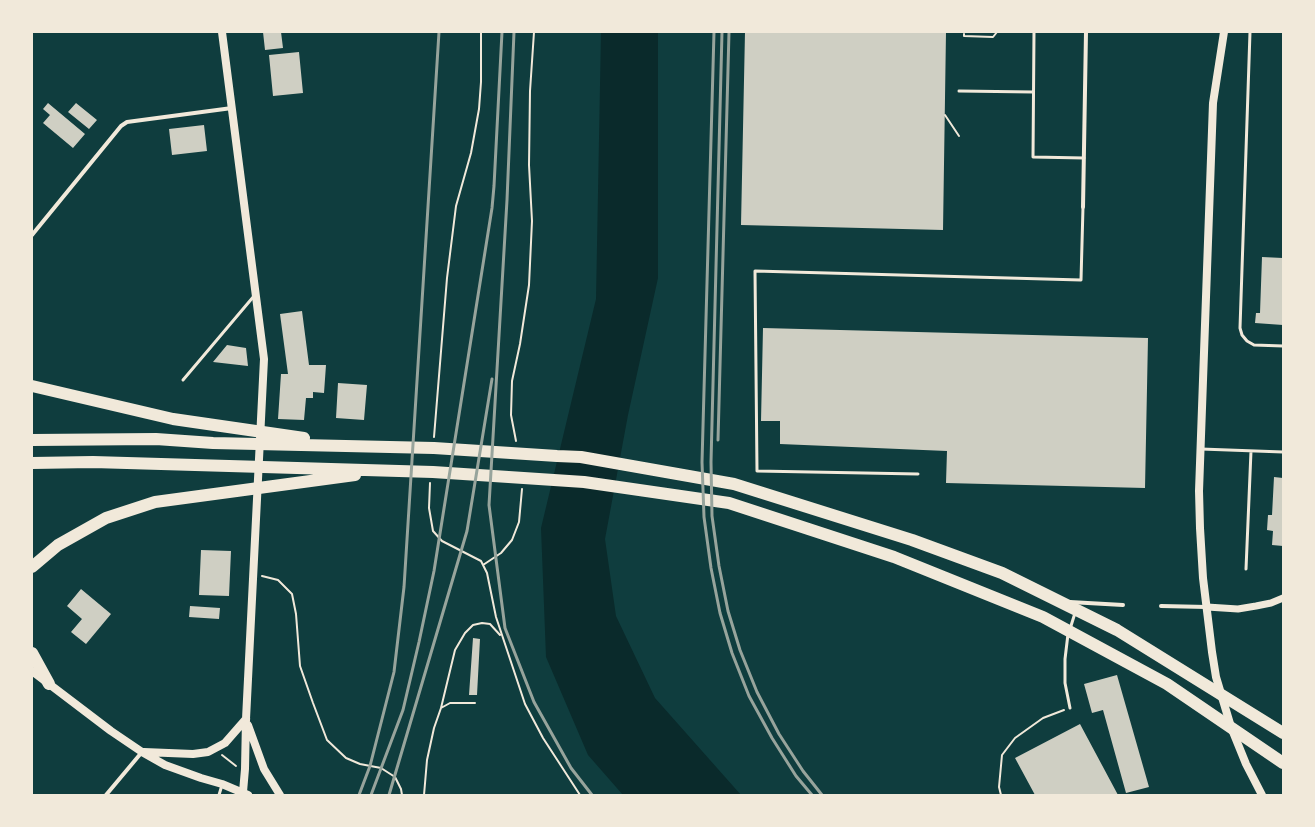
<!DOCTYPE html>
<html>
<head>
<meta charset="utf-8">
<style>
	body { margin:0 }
	#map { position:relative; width:1315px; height:827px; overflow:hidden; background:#0f3d3e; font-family:Arial,sans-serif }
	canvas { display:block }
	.frame { position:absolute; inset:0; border:33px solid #f1e9da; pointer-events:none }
</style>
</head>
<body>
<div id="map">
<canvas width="1315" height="827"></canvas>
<div class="frame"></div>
</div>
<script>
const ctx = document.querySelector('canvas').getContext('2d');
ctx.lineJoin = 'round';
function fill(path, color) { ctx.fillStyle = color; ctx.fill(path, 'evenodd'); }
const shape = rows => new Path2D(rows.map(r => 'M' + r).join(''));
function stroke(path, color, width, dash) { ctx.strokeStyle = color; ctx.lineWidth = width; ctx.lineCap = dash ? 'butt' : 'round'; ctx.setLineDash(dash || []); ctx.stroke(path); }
fill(shape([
	[601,32,658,32,658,278,628,415,605,539,616,616,655,698,741,795,623,795,588,755,546,657,541,528,596,299]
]), '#0a2a2b');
fill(shape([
	[263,32,281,32,283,48,265,50],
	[745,32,946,32,943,230,741,225],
	[299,52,303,93,273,96,269,55],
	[48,103,85,134,73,148,43,123,50,115,43,109],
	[76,103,97,120,89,129,68,112],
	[204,125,207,151,172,155,169,129],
	[1262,257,1283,258,1283,325,1255,323,1256,313,1260,313],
	[302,311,309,365,326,365,324,393,313,392,313,398,306,398,304,420,278,419,281,374,288,374,280,314],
	[763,328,1148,338,1145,488,946,483,947,451,780,444,780,421,761,421],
	[227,345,246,348,248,366,213,362],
	[338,383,367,385,364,420,336,418],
	[1274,477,1283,478,1283,546,1272,545,1273,531,1267,530,1268,515,1272,515],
	[201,550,231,551,229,596,199,595],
	[81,589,111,614,86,644,71,632,82,619,67,606],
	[190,606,220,608,219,619,189,617],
	[473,638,480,639,477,695,469,695],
	[1117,675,1149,787,1126,793,1103,710,1092,713,1084,684],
	[1080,724,1118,795,1035,795,1015,758]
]), '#cfcfc3');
stroke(shape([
	[964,34,964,36,993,37,997,32],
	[945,115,959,136],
	[434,437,447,278,456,206,471,153,479,109,481,82,481,32],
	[516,441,511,415,512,381,520,344,529,285,532,221,529,165,530,91,534,32],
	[430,483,429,508,433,531,442,541,481,561,487,573,496,617,525,704,543,738,580,795],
	[483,565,501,553,512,540,519,522,522,489],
	[262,576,278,580,292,594,296,614,300,666,313,703,327,740,346,758,360,764,381,768,395,777,401,789,402,795],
	[441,708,455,650,465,633,473,625,482,623,490,624,500,635],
	[222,755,236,766],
	[424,795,427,760,434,728,441,708,450,703,475,703],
	[1001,795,999,787,1002,755,1015,738,1043,718,1064,710]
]), '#f1e9da', 2);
stroke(shape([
	[1034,32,1033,157,1084,158],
	[1250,32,1240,328,1242,335,1247,341,1254,345,1283,346],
	[959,91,1033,92],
	[183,380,254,296],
	[1201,449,1283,452],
	[918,474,757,471,755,271,1081,280,1083,207],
	[1246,569,1251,451],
	[1070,629,1075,613],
	[1068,634,1065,659,1065,683,1070,708],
	[219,795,222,785]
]), '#f1e9da', 3);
stroke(shape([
	[1083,207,1086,32],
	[32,235,121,126,127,122,232,108],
	[1070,602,1123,605],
	[1161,606,1207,607],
	[106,795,142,752]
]), '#f1e9da', 4);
stroke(shape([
	[1207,607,1238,609,1256,606,1271,603,1283,598]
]), '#f1e9da', 7);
stroke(shape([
	[222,32,264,359,246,719,245,769,243,792],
	[1224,32,1213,103,1199,491,1200,528,1203,578,1212,652,1216,677,1231,727,1246,764,1262,795],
	[32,671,111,731,142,752,165,765,201,778,222,784,248,795],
	[248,725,264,769,280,795],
	[144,752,193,754,208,752,225,743,246,719]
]), '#f1e9da', 8);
stroke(shape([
	[32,386,173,419,304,438],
	[32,440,156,439,213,443,434,448,557,456,581,457,734,484,912,540,1002,573,1117,630,1283,733],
	[32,463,93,462,433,472,584,482,729,503,894,557,1043,617,1167,684,1283,763],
	[32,567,58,545,106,518,155,502,355,475],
	[32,653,49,684]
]), '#f1e9da', 12);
stroke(shape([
	[514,32,507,200,489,505,505,628,534,702,571,768,592,795],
	[714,32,702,462,704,517,711,568,720,613,732,653,749,696,772,738,796,776,812,795],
	[722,32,711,462,712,516,719,566,728,611,740,650,757,692,779,734,803,771,822,795],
	[718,440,729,32],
	[359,795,370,766,394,672,404,587,439,32],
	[371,795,403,710,419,642,434,571,492,208,494,186,502,32],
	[389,795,467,531,492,379]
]), '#97a49c', 3);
</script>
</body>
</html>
